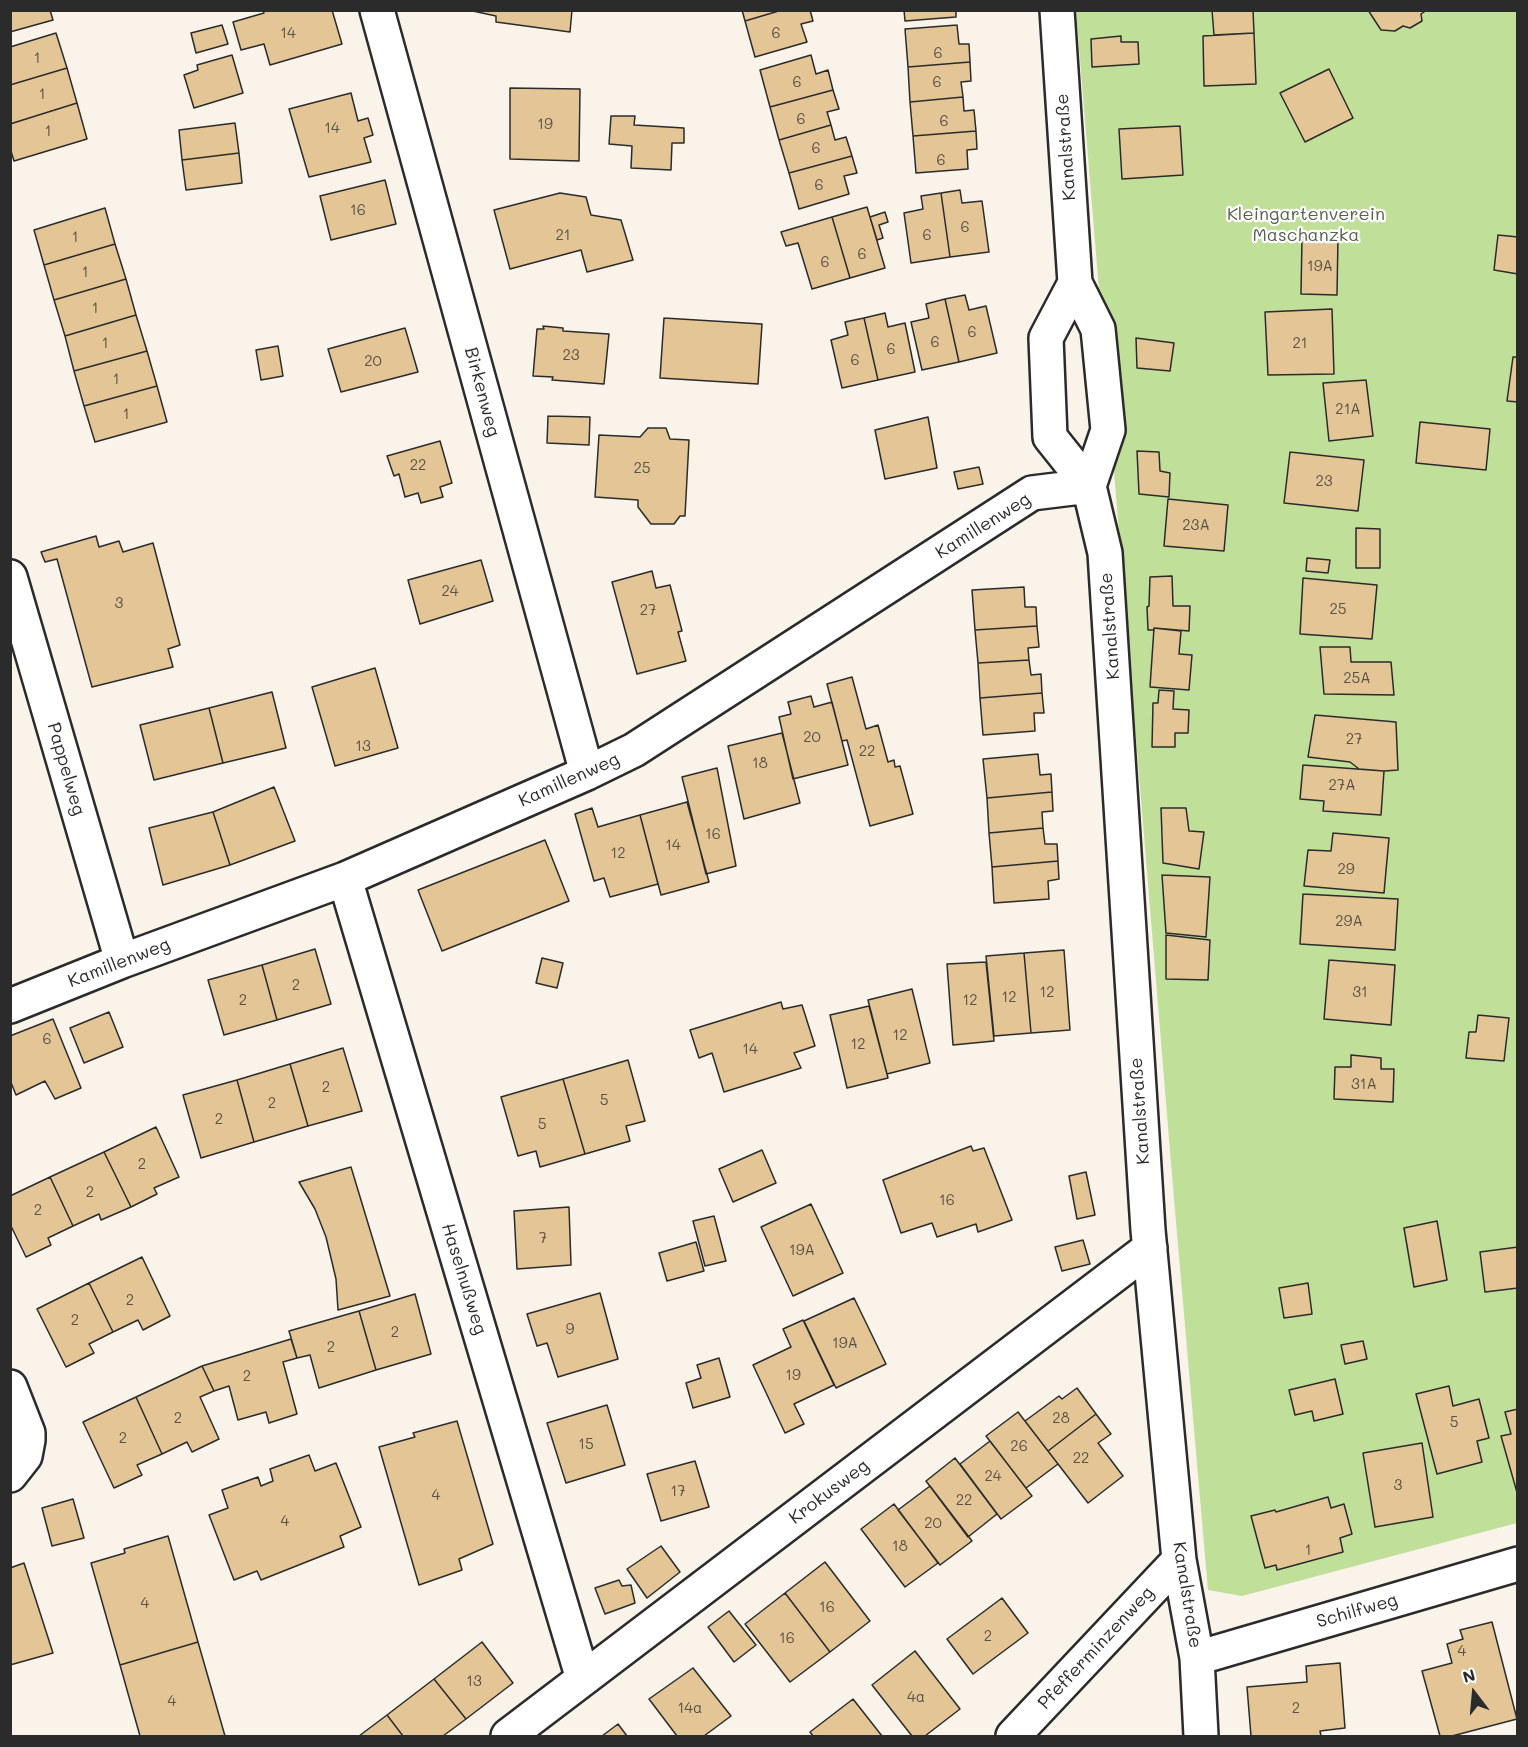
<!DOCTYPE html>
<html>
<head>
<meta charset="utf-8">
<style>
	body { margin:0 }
	#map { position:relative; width:1528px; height:1747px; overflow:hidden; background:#f9f3ea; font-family:Mali,sans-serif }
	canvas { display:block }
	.frame { position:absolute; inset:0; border:12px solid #2b2b2b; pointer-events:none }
	.north { position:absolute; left:1444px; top:1663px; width:60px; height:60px; -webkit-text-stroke:4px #fff; paint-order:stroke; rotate:344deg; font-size:16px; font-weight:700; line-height:24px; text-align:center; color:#2b2b2b }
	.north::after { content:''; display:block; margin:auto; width:21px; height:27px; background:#2b2b2b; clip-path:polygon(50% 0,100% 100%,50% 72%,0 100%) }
</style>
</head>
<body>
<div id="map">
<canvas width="1528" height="1747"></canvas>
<div class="frame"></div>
<div class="north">N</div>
</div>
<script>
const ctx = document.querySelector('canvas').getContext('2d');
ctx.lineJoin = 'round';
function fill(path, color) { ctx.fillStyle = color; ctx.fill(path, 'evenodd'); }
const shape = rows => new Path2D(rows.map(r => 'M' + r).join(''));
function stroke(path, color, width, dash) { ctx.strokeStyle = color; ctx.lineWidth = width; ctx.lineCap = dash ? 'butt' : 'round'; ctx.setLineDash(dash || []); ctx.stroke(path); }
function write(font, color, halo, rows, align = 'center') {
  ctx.font = font + ' Mali,sans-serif'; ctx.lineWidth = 4.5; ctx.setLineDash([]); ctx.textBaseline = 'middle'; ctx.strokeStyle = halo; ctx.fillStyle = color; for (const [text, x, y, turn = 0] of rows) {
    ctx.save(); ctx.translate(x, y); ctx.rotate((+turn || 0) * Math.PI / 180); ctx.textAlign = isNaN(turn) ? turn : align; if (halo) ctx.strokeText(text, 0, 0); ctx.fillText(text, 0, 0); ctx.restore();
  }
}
fill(shape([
	[1076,11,1517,11,1517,1523,1242,1596,1208,1590,1174,1199]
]), '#c0df98');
const building = shape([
	[10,10,50,10,53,20,10,32,10,10],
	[263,10,332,10,342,44,270,65,264,44,241,50,233,22,264,13,263,10],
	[468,10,572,10,570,32,496,22,496,16,468,10],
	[742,10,782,10,745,21,742,10],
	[782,10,810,10,813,21,801,24,807,42,755,57,745,21,782,10],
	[904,10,956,10,956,17,905,21,904,10],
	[1212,10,1253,10,1254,33,1214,35,1212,10],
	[1368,10,1427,10,1421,14,1422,21,1410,28,1403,26,1395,31,1381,30,1368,10],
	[222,25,228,44,196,53,191,33,222,25],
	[957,25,959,44,969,44,970,62,908,67,905,29,957,25],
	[56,33,67,68,10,85,10,47,56,33],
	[1254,33,1256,84,1204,86,1203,36,1254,33],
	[1121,36,1121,42,1138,42,1139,64,1092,67,1091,39,1121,36],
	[232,55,243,93,194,108,184,75,198,70,197,65,232,55],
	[811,55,816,74,828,70,833,90,770,107,760,70,811,55],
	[970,62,971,81,961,82,963,97,910,102,908,67,970,62],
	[67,68,77,103,10,124,10,85,67,68],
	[1329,69,1353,118,1305,142,1280,93,1329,69],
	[510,88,580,89,579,161,510,159,510,88],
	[833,90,839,109,827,112,831,125,779,140,770,107,833,90],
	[351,93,358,121,368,118,373,135,364,138,371,162,309,177,289,109,351,93],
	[963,97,964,111,974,110,976,131,913,136,910,102,963,97],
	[77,103,87,139,14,161,10,148,10,124,77,103],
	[611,116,635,116,634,125,684,128,684,143,672,143,671,170,631,168,632,146,609,144,611,116],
	[235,123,239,153,182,160,179,130,235,123],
	[831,125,835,140,846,137,852,156,789,173,779,140,831,125],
	[1180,126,1183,175,1122,179,1119,129,1180,126],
	[976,131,977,149,967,150,968,169,916,173,913,136,976,131],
	[239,153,242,183,186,190,182,160,239,153],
	[852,156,857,173,844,176,849,194,799,209,789,173,852,156],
	[385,180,396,224,331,240,320,196,385,180],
	[960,190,962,203,982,201,989,252,950,257,941,193,960,190],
	[560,193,586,197,591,215,621,220,633,260,587,272,581,250,510,269,494,210,560,193],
	[941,193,950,257,911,263,904,213,923,209,921,196,941,193],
	[867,207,885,268,850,278,832,217,867,207],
	[105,208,115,244,44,265,34,230,105,208],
	[885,212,888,222,879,225,883,238,877,240,870,217,885,212],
	[832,217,850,278,812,289,798,243,786,246,781,232,832,217],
	[1498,235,1518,237,1518,274,1494,270,1498,235],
	[1302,237,1338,237,1337,295,1301,294,1302,237],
	[115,244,126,279,54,300,44,265,115,244],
	[126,279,136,315,65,336,54,300,126,279],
	[965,295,969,310,986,306,997,353,959,362,945,299,965,295],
	[945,299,959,362,922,370,911,322,929,318,926,304,945,299],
	[1332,309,1334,374,1268,375,1265,312,1332,309],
	[885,313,888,327,905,323,915,372,878,380,864,318,885,313],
	[136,315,147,351,74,371,65,336,136,315],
	[664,318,762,324,758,384,660,378,664,318],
	[864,318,878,380,842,388,831,340,848,335,845,322,864,318],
	[543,326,563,328,563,331,609,334,604,384,552,380,553,377,533,376,537,329,544,329,543,326],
	[405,328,418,372,341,392,328,349,405,328],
	[1136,338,1174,343,1170,371,1137,368,1136,338],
	[278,346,283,376,261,380,256,350,278,346],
	[147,351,157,386,84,406,74,371,147,351],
	[1513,357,1518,357,1518,402,1507,401,1513,357],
	[1366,380,1373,436,1329,441,1323,383,1366,380],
	[157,386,167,422,95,442,84,406,157,386],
	[548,416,590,417,589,445,547,443,548,416],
	[928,417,937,468,885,479,875,430,928,417],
	[1420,422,1490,429,1486,470,1416,463,1420,422],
	[648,428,666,428,670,439,689,440,685,516,680,516,674,524,651,524,638,507,638,500,595,497,599,435,640,437,648,428],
	[440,441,452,483,440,487,443,497,421,503,418,493,405,497,399,474,394,476,387,456,440,441],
	[1137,451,1159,452,1160,471,1170,473,1169,497,1139,494,1137,451],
	[1290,452,1364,460,1358,511,1284,503,1290,452],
	[979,467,983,484,958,489,954,472,979,467],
	[1168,499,1228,505,1224,551,1164,546,1168,499],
	[1356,528,1380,529,1380,568,1356,568,1356,528],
	[96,536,99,547,119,541,123,552,153,543,180,645,168,649,173,667,92,687,57,559,45,562,41,552,96,536],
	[1307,558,1330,560,1328,573,1306,571,1307,558],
	[481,560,493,601,420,624,408,580,481,560],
	[652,571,656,588,670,585,682,631,678,632,686,661,637,674,612,582,652,571],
	[1172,576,1173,606,1190,606,1189,631,1154,628,1154,630,1148,630,1147,607,1149,606,1150,577,1172,576],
	[1303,578,1377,585,1372,639,1300,634,1303,578],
	[1024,587,1025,607,1036,607,1037,626,975,630,972,590,1024,587],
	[1037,626,1039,647,1028,648,1029,660,978,663,975,630,1037,626],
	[1154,628,1181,631,1179,654,1192,655,1189,690,1150,687,1154,628],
	[1320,647,1350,647,1351,662,1391,662,1394,695,1324,694,1320,647],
	[1029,660,1031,675,1041,674,1042,693,980,698,978,663,1029,660],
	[375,668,398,748,335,766,312,687,375,668],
	[852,677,866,729,878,725,888,762,894,760,895,767,900,766,913,814,870,826,847,740,842,741,827,684,852,677],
	[1159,690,1174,691,1173,709,1189,710,1188,733,1175,733,1175,747,1152,747,1153,703,1158,703,1159,690],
	[272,692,286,748,223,763,209,708,272,692],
	[1042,693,1044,713,1034,713,1035,731,983,735,980,698,1042,693],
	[811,696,814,707,832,702,848,765,793,779,779,717,791,714,788,702,811,696],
	[209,708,223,763,154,780,140,725,209,708],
	[1315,715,1396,722,1398,770,1384,771,1359,769,1350,762,1308,757,1315,715],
	[782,733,800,803,744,819,728,746,782,733],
	[1038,754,1040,775,1051,774,1052,792,987,798,983,759,1038,754],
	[1303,765,1384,771,1381,815,1323,811,1324,801,1300,799,1303,765],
	[717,768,736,866,706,874,682,777,717,768],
	[274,787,295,841,230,865,213,812,274,787],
	[1052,792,1053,811,1042,812,1043,828,989,833,987,798,1052,792],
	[687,802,709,882,661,895,640,815,687,802],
	[592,808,598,827,640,815,658,884,610,897,604,878,594,881,575,814,592,808],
	[1161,808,1186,808,1189,831,1204,832,1199,869,1163,863,1161,808],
	[213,812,230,865,163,885,149,828,213,812],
	[1043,828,1045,844,1057,844,1058,861,992,867,989,833,1043,828],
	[1333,833,1389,838,1384,893,1304,886,1308,850,1331,851,1333,833],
	[545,840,569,901,442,951,418,890,545,840],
	[1058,861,1059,879,1048,881,1049,899,994,903,992,867,1058,861],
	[1162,875,1210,877,1206,937,1166,933,1162,875],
	[1303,894,1398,899,1395,950,1300,944,1303,894],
	[1166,935,1210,940,1208,980,1166,979,1166,935],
	[315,949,331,1004,277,1020,262,965,315,949],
	[1064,950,1070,1030,1031,1033,1024,953,1064,950],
	[1024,953,1031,1033,994,1036,986,956,1024,953],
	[542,958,563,963,557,988,536,983,542,958],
	[1329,960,1395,965,1391,1025,1324,1019,1329,960],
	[986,962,994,1041,953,1045,947,964,986,962],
	[262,965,277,1020,224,1035,208,980,262,965],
	[912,989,930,1063,887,1074,868,1000,912,989],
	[781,1002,783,1009,802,1005,815,1046,794,1053,801,1068,724,1092,712,1053,699,1058,690,1030,781,1002],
	[869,1006,888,1078,847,1088,830,1015,869,1006],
	[109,1012,123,1047,84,1063,70,1028,109,1012],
	[1478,1015,1509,1018,1504,1061,1466,1058,1469,1032,1476,1032,1478,1015],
	[53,1019,81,1088,55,1099,45,1081,16,1095,10,1080,10,1036,53,1019],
	[343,1048,362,1111,308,1126,290,1064,343,1048],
	[1351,1055,1381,1058,1381,1069,1394,1069,1393,1102,1334,1099,1335,1067,1351,1067,1351,1055],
	[628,1060,645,1121,626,1126,630,1141,585,1154,563,1079,628,1060],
	[290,1064,308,1126,254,1142,237,1080,290,1064],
	[563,1079,585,1154,540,1167,536,1151,518,1156,501,1097,563,1079],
	[237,1080,254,1142,201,1158,183,1095,237,1080],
	[156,1127,179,1177,154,1188,157,1194,131,1207,104,1152,156,1127],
	[971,1146,973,1151,984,1148,1012,1220,978,1232,976,1224,937,1237,932,1223,901,1233,883,1180,971,1146],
	[762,1150,776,1183,733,1202,719,1169,762,1150],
	[104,1152,131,1207,101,1220,99,1214,73,1226,50,1177,104,1152],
	[351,1167,390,1296,338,1310,336,1279,326,1237,315,1209,299,1182,351,1167],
	[1086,1172,1095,1215,1077,1219,1069,1176,1086,1172],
	[50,1177,73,1226,48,1238,51,1245,26,1257,10,1224,10,1196,50,1177],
	[811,1204,843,1273,793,1296,761,1227,811,1204],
	[569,1207,571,1265,517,1269,514,1211,569,1207],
	[714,1216,726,1261,705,1266,693,1221,714,1216],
	[1437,1221,1447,1280,1414,1287,1404,1228,1437,1221],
	[1083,1240,1090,1264,1062,1271,1055,1247,1083,1240],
	[696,1242,704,1271,667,1281,659,1253,696,1242],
	[1518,1247,1518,1288,1485,1292,1480,1252,1518,1247],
	[142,1257,170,1316,143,1330,138,1320,113,1332,89,1283,142,1257],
	[89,1283,113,1332,89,1344,94,1353,66,1367,37,1309,89,1283],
	[1308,1283,1312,1314,1284,1318,1279,1288,1308,1283],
	[600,1293,618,1359,558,1377,547,1343,537,1346,527,1314,600,1293],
	[415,1294,431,1354,376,1370,359,1311,415,1294],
	[854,1298,886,1364,836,1388,804,1321,854,1298],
	[359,1311,376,1370,319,1388,310,1355,297,1358,289,1331,359,1311],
	[803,1320,834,1385,794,1404,804,1424,785,1433,753,1365,791,1347,783,1329,803,1320],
	[291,1339,297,1358,283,1362,297,1414,269,1423,266,1412,238,1420,229,1386,214,1391,202,1366,291,1339],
	[1363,1341,1367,1359,1345,1364,1341,1345,1363,1341],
	[719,1358,730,1397,693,1408,686,1383,701,1378,697,1365,719,1358],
	[202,1366,214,1391,200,1397,219,1439,192,1452,187,1442,162,1454,136,1397,202,1366],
	[1335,1379,1343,1414,1314,1421,1312,1411,1295,1415,1289,1390,1335,1379],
	[1449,1386,1453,1406,1479,1399,1489,1438,1477,1441,1482,1462,1437,1474,1416,1394,1449,1386],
	[1077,1388,1096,1414,1048,1451,1025,1421,1059,1396,1062,1399,1077,1388],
	[136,1397,162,1454,137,1465,142,1475,114,1488,83,1422,136,1397],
	[607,1405,625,1465,566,1483,547,1423,607,1405],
	[1518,1409,1518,1496,1501,1436,1511,1434,1505,1412,1518,1409],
	[1018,1412,1058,1464,1026,1488,986,1436,1018,1412],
	[1096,1414,1111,1434,1098,1443,1123,1476,1088,1503,1048,1451,1096,1414],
	[457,1421,493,1544,459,1559,462,1570,419,1585,379,1447,415,1437,413,1433,457,1421],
	[990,1441,1032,1496,1001,1519,960,1464,990,1441],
	[1422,1443,1433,1517,1375,1527,1363,1453,1422,1443],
	[309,1455,315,1471,336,1463,361,1527,340,1536,344,1547,261,1580,257,1571,234,1580,209,1515,228,1508,222,1490,258,1477,261,1486,273,1481,270,1469,309,1455],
	[955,1458,997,1514,968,1537,926,1481,955,1458],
	[695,1461,709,1507,661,1521,647,1474,695,1461],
	[930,1486,972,1541,940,1565,898,1510,930,1486],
	[1328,1497,1331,1508,1344,1504,1352,1534,1340,1538,1343,1552,1277,1570,1276,1565,1265,1568,1251,1516,1275,1510,1276,1512,1328,1497],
	[73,1499,84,1538,52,1546,42,1508,73,1499],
	[894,1504,938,1563,905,1587,861,1529,894,1504],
	[168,1536,198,1642,120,1665,91,1563,125,1553,124,1549,168,1536],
	[661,1546,680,1572,647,1598,627,1569,661,1546],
	[825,1562,870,1621,830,1652,785,1593,825,1562],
	[24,1563,53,1653,10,1665,10,1568,24,1563],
	[619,1580,622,1586,631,1585,635,1603,605,1614,595,1588,619,1580],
	[785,1593,830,1652,790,1682,745,1624,785,1593],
	[1002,1598,1028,1633,973,1674,947,1639,1002,1598],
	[729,1611,756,1645,734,1662,708,1627,729,1611],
	[1492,1622,1517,1719,1452,1736,1440,1736,1422,1671,1452,1663,1447,1644,1463,1639,1460,1630,1492,1622],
	[198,1642,225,1736,140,1736,120,1665,198,1642],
	[482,1642,513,1683,466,1719,434,1679,482,1642],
	[915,1651,960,1709,925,1736,912,1736,872,1685,915,1651],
	[1340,1663,1345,1728,1320,1731,1321,1736,1251,1736,1247,1687,1307,1682,1306,1666,1340,1663],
	[693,1668,731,1716,704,1736,677,1736,649,1699,693,1668],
	[434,1679,466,1719,443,1736,403,1736,387,1715,434,1679],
	[853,1699,882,1736,813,1736,810,1732,853,1699],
	[387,1715,403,1736,359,1736,387,1715],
	[618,1724,627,1736,602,1736,618,1724]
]);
fill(building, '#e3c596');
stroke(building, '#2b2b2b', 1.5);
const minor = shape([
	[377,10,587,773],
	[1057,10,1075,283,1098,329,1108,430,1089,486],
	[1075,283,1046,338,1050,437,1089,486,1105,553,1148,1230,1179,1560,1197,1658,1201,1736],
	[10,577,122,961],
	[345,879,583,1679],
	[10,1006,122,961,345,879,587,773,634,750,1032,493,1089,486],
	[10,1387,28,1433,28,1440,25,1456,10,1475],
	[1197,1658,1518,1564],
	[508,1736,1150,1248],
	[1013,1736,1179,1560]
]);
stroke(minor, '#2b2b2b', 38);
stroke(minor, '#fff', 33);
write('15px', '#595246', null, [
	["14",288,33],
	["6",776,33],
	["6",938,53],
	["1",37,58],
	["6",797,82],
	["6",937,82],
	["1",42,94],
	["6",801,119],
	["6",944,121],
	["19",545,124],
	["14",332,128],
	["1",48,131],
	["6",816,148],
	["6",941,160],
	["6",819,185],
	["16",358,210],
	["6",965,227],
	["21",563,235],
	["6",927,235],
	["1",75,237],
	["6",862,254],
	["6",825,262],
	["19A",1320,266],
	["1",85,272],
	["1",95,308],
	["6",972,332],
	["6",935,342],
	["1",105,343],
	["21",1300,343],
	["6",891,349],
	["23",571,355],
	["6",855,360],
	["20",373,361],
	["1",116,379],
	["21A",1348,409],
	["1",126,414],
	["22",418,465],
	["25",642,468],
	["23",1324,481],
	["23A",1196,525],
	["24",450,591],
	["3",119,603],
	["25",1338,609],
	["27",648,610],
	["25A",1357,678],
	["20",812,737],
	["27",1354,739],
	["13",363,746],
	["22",867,751],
	["18",760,763],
	["27A",1342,785],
	["16",713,834],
	["14",673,845],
	["12",618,853],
	["29",1346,869],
	["29A",1349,921],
	["2",296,985],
	["12",1047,992],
	["31",1360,992],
	["12",1009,997],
	["2",243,1000],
	["12",970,1000],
	["12",900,1035],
	["6",47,1039],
	["12",858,1044],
	["14",750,1049],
	["31A",1364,1084],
	["2",326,1087],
	["5",604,1100],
	["2",272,1103],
	["2",219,1119],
	["5",542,1124],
	["2",142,1164],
	["2",90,1192],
	["16",947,1200],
	["2",38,1210],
	["7",543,1238],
	["19A",802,1250],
	["2",130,1300],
	["2",75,1320],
	["9",570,1329],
	["2",395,1332],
	["19A",845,1343],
	["2",331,1347],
	["19",793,1375],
	["2",247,1376],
	["2",178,1418],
	["28",1061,1418],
	["5",1454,1422],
	["2",123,1438],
	["15",586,1444],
	["26",1019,1446],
	["22",1081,1458],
	["24",993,1476],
	["3",1398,1485],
	["17",678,1491],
	["4",436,1495],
	["22",964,1500],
	["4",285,1521],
	["20",933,1523],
	["18",900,1546],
	["1",1308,1550],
	["4",145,1603],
	["16",827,1607],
	["2",988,1636],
	["16",787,1638],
	["4",1462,1651],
	["13",474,1681],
	["4a",916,1697],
	["4",172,1701],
	["14a",690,1708],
	["2",1296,1708]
]);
write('18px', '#2b2b2b', '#fff', [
	["Kanalstraße",1066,147,-94],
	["Birkenweg",482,392,75],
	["Kamillenweg",983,526,-32],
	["Kanalstraße",1110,626,-94],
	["Pappelweg",66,769,74],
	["Kamillenweg",569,780,-24],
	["Kamillenweg",119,963,-21],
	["Kanalstraße",1140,1111,-94],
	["Haselnußweg",464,1279,73],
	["Krokusweg",829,1492,-37],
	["Kanalstraße",1187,1595,81],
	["Schilfweg",1357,1611,-16],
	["Pfefferminzenweg",1096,1648,-47]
]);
write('18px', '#58614c', '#fff', [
	["Kleingartenverein",1306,214],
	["Maschanzka",1306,235]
]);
</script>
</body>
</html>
